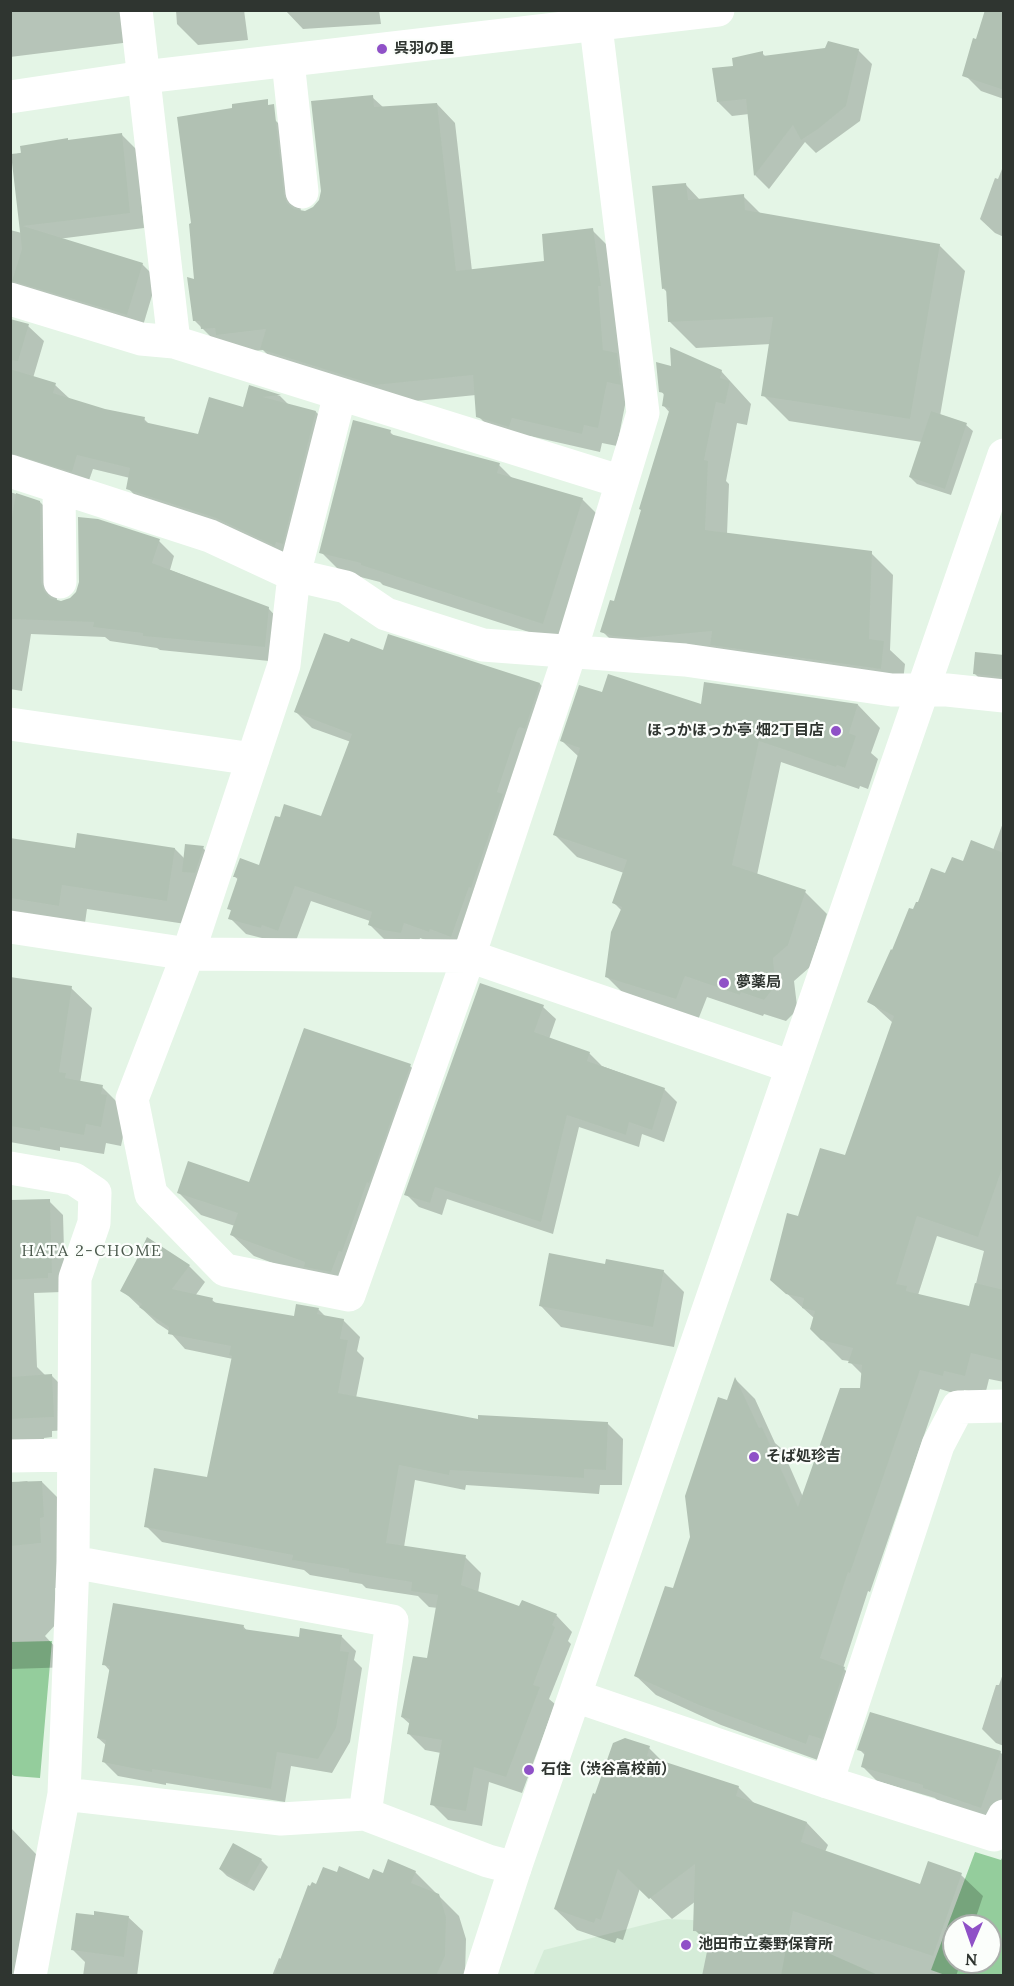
<!DOCTYPE html>
<html>
<head>
<meta charset="utf-8">
<style>
	body { margin:0 }
	#map { position:relative; width:1014px; height:1986px; overflow:hidden; background:#e4f5e6; font-family:Lora,serif }
	canvas { display:block }
	.frame { position:absolute; inset:0; border:12px solid #2f3530; pointer-events:none }
	.north { position:absolute; left:942px; top:1914px; width:60px; height:60px; box-sizing:border-box; background:#fbfefb; border:2px solid #a9aeaa; border-radius:50%; rotate:182deg; font-size:16px; font-weight:700; line-height:24px; text-align:center; color:#2f3530 }
	.north::after { content:''; display:block; margin:auto; width:21px; height:27px; background:#8f51c7; clip-path:polygon(50% 0,100% 100%,50% 72%,0 100%) }
</style>
</head>
<body>
<div id="map">
<canvas width="1014" height="1986"></canvas>
<div class="frame"></div>
<div class="north">N</div>
</div>
<script>
const ctx = document.querySelector('canvas').getContext('2d');
ctx.lineJoin = 'round';
function fill(path, color) { ctx.fillStyle = color; ctx.fill(path, 'evenodd'); }
const shape = rows => new Path2D(rows.map(r => 'M' + r).join(''));
function stroke(path, color, width, dash) { ctx.strokeStyle = color; ctx.lineWidth = width; ctx.lineCap = dash ? 'butt' : 'round'; ctx.setLineDash(dash || []); ctx.stroke(path); }
function write(font, color, halo, rows, align = 'center') {
  ctx.font = font + ' Lora,"Noto Sans JP",serif'; ctx.lineWidth = 4.5; ctx.setLineDash([]); ctx.textBaseline = 'middle'; ctx.strokeStyle = halo; ctx.fillStyle = color; for (const [text, x, y, turn = 0] of rows) {
    ctx.save(); ctx.translate(x, y); ctx.rotate((+turn || 0) * Math.PI / 180); ctx.textAlign = isNaN(turn) ? turn : align; if (halo) ctx.strokeText(text, 0, 0); ctx.fillText(text, 0, 0); ctx.restore();
  }
}
fill(shape([
	[667,1919,742,1922,801,1941,878,1975,533,1976,544,1950]
]), '#d5ecd8');
fill(shape([
	[52,1641,40,1778,14,1776,10,1773,11,1642],
	[975,1852,1001,1860,1003,1856,1003,1975,945,1975,931,1970],
	[954,1926,990,1926,990,1962,954,1962]
]), '#94cd9c');
fill(shape([
	[10,10,128,10,131,42,10,57],
	[176,10,244,10,248,40,198,45,177,24],
	[285,10,379,10,381,24,303,29],
	[1004,21,1004,99,981,91,966,76],
	[858,50,872,64,860,121,816,153,805,142,769,189,755,175,749,114,732,116,718,102,735,67,762,53,766,57],
	[372,97,384,108,437,104,455,123,472,271,545,262,592,230,611,249,626,400,617,446,602,443,600,452,530,436,528,445,497,435,478,416,476,395,395,403,280,367,263,350,236,353,213,339,194,320,196,281,275,120,293,138,301,212,304,212,314,208,320,201],
	[122,135,137,150,144,228,58,239,142,264,157,279,142,329,10,303,10,230,22,233,13,155,67,139,69,141],
	[1004,164,1004,237,995,233,980,219,995,178,998,179],
	[686,185,700,200,743,196,762,215,939,245,965,271,940,416,966,425,973,431,951,495,917,484,910,477,922,442,789,421,763,395,771,344,696,348,670,322,668,293,663,288],
	[10,320,28,326,44,341,33,378,55,385,70,399,105,410,144,419,150,425,199,436,244,409,250,387,280,396,289,405,316,412,331,427,298,558,143,504,128,488,130,478,93,469,87,486,10,475],
	[673,368,721,371,751,404,747,425,737,423,726,481,729,484,727,534,871,553,893,575,890,650,905,664,902,690,624,653,602,631,615,603,670,413,664,406,665,396,661,391],
	[390,432,395,437,499,465,513,479,582,499,602,519,563,643,383,585,380,582,341,572,321,552],
	[10,492,40,502,55,517,57,601,61,602,71,599,159,541,174,556,170,570,268,608,283,624,279,662,160,650,157,648,110,641,105,637,31,634,22,691,10,689],
	[350,644,384,652,540,684,555,700,467,952,445,947,420,938,417,948,385,940,369,924,370,921,311,901,294,946,246,934,230,918,232,912,229,908,239,880,235,877,260,867,322,818,351,742,312,728,296,712],
	[1004,656,1004,697,997,696,974,673],
	[706,683,858,705,880,728,871,753,878,759,868,789,860,786,859,789,781,762,757,875,805,892,827,914,810,967,794,981,797,1006,794,1013,786,1021,764,1014,763,1016,707,997,698,1020,629,999,607,977,622,911,614,903,624,873,577,857,554,834,579,757,562,741,603,694,703,706],
	[1004,820,1004,1382,989,1379,985,1395,964,1390,963,1396,940,1389,870,1592,868,1591,843,1668,864,1688,826,1763,721,1725,656,1695,635,1675,674,1590,691,1537,736,1380,755,1399,775,1443,782,1449,803,1497,861,1390,863,1375,849,1361,842,1360,811,1329,814,1318,772,1280,799,1218,846,1157,893,1023,869,1001,893,952,914,911,946,875,964,863,993,850],
	[937,1236,984,1251,970,1308,918,1295],
	[10,840,76,850,175,849,185,859,203,848,210,855,192,925,87,909,84,930,10,913],
	[10,978,71,988,92,1008,80,1083,102,1087,122,1107,127,1117,121,1146,106,1143,104,1154,60,1147,60,1151,10,1142],
	[543,1007,556,1019,549,1039,589,1053,602,1066,664,1089,677,1102,664,1142,642,1134,639,1147,579,1127,553,1234,447,1199,442,1215,419,1207,406,1194],
	[410,1066,432,1087,353,1293,254,1256,232,1235,235,1226,201,1215,179,1193,250,1184],
	[10,1201,49,1201,63,1215,65,1286,62,1292,34,1293,37,1367,45,1375,52,1376,66,1390,67,1430,52,1431,52,1437,44,1438,44,1441,10,1442],
	[148,1239,189,1266,205,1282,195,1296,212,1300,217,1304,295,1318,318,1309,326,1317,343,1320,360,1337,357,1351,364,1358,356,1398,480,1421,607,1423,623,1439,622,1485,600,1485,599,1494,466,1485,465,1490,415,1480,404,1547,465,1557,481,1573,478,1593,520,1608,556,1615,572,1632,568,1641,571,1644,549,1699,555,1704,522,1793,489,1782,482,1826,448,1820,432,1804,441,1753,425,1750,409,1734,411,1725,402,1717,429,1660,438,1608,429,1607,418,1596,366,1588,362,1584,310,1575,304,1570,162,1542,146,1526,209,1479,233,1359,185,1349,169,1331,157,1323,122,1290],
	[606,1265,663,1271,684,1292,674,1347,561,1327,541,1306],
	[27,1481,29,1483,42,1482,69,1509,61,1588,55,1588,57,1623,45,1636,74,1667,10,1669,10,1483],
	[243,1626,248,1632,300,1639,342,1637,356,1651,354,1660,362,1668,350,1742,332,1773,291,1766,285,1802,166,1783,166,1785,118,1776,104,1762,107,1746,98,1738,110,1671,104,1664],
	[1004,1671,1004,1746,996,1743,982,1729,996,1685,999,1685],
	[649,1748,664,1763,738,1787,756,1805,807,1823,828,1845,825,1852,921,1886,961,1875,983,1896,973,1926,954,1926,954,1962,961,1962,956,1976,704,1976,710,1945,695,1930,696,1901,672,1919,640,1888,623,1940,617,1938,615,1943,577,1930,555,1909],
	[859,1749,1000,1752,1004,1756,1004,1797,995,1821,939,1802,935,1798,877,1781,862,1766,866,1756],
	[10,1827,58,1877,41,1902,24,1919,44,1939,37,1976,10,1976],
	[261,1860,268,1867,254,1891,227,1876,220,1869],
	[415,1872,459,1916,466,1939,465,1976,272,1976,279,1958,281,1959,369,1881,383,1875],
	[128,1917,143,1931,137,1976,83,1976,85,1962,73,1950]
]), '#0003');
fill(shape([
	[985,10,1004,10,1004,90,962,76,973,38,976,39],
	[828,41,859,49,846,106,818,129,801,140,793,125,754,176,746,99,717,102,712,68,733,66,732,58,763,51,763,56,825,48],
	[373,95,374,107,437,103,456,271,544,261,542,234,593,228,601,286,598,286,603,350,617,353,621,385,607,382,598,428,584,425,582,434,512,418,509,427,476,417,473,375,375,385,260,349,266,329,216,335,215,328,201,329,200,321,193,321,187,277,194,279,189,224,191,223,177,117,232,108,232,104,268,99,268,105,274,104,284,195,287,203,294,209,305,211,313,207,319,200,321,191,311,101],
	[122,133,130,213,23,226,143,263,127,315,12,281,22,249,11,154,21,153,20,146,68,138,68,140],
	[686,183,688,200,744,194,745,210,940,244,910,419,761,396,773,317,668,322,666,288,662,289,652,186],
	[10,319,29,324,18,361,10,360],
	[670,347,722,370,720,378,730,381,725,404,716,402,704,460,708,461,705,530,872,551,869,639,884,641,881,669,710,645,712,631,637,638,613,636,600,632,610,600,614,601,641,510,639,509,670,408,662,406,664,393,659,392,656,362,671,366],
	[10,369,56,383,53,393,105,409,145,417,144,422,198,434,209,397,243,407,249,385,281,395,263,397,316,411,283,544,276,542,275,546,216,518,126,489,130,468,77,455,72,472,10,453],
	[931,411,967,423,945,489,909,477],
	[353,420,391,430,390,434,500,463,497,473,583,498,543,624,361,565,361,563,319,553],
	[16,493,40,501,41,582,44,591,50,598,61,601,70,598,76,592,79,582,78,517,98,519,160,539,152,563,269,607,265,647,143,636,143,633,93,627,94,622,10,619,10,529],
	[324,633,349,642,351,638,383,650,388,634,540,683,525,729,520,727,518,729,497,792,503,794,471,888,469,887,451,937,430,929,429,932,404,923,401,933,383,930,368,925,372,912,295,886,278,931,262,925,261,928,228,919,231,910,227,909,238,877,233,877,240,858,259,865,275,816,280,817,284,804,321,816,352,734,294,712],
	[975,652,1004,655,1004,677,973,674],
	[608,674,701,704,704,682,858,704,849,733,856,736,845,768,837,765,836,767,759,741,732,865,806,890,788,945,773,958,775,983,772,990,764,1000,741,992,740,995,685,976,676,999,605,977,611,932,622,907,612,903,627,860,553,835,580,748,560,741,579,685,602,692],
	[77,833,175,848,167,901,62,885,59,906,10,898,10,838,75,848],
	[971,840,1004,853,1004,1163,978,1237,917,1216,896,1284,907,1286,906,1291,969,1306,975,1283,1004,1290,1004,1361,971,1353,965,1376,944,1371,943,1376,920,1370,850,1573,848,1572,820,1658,845,1667,822,1739,809,1735,806,1744,699,1705,634,1676,665,1586,673,1588,690,1537,685,1496,718,1397,727,1400,735,1377,759,1428,762,1427,798,1507,840,1388,860,1388,862,1365,848,1363,853,1348,821,1340,810,1329,815,1311,802,1308,804,1298,786,1294,770,1280,787,1213,798,1216,820,1148,845,1155,894,1016,867,1002,891,949,892,950,909,908,913,909,916,902,918,902,931,868,945,873,952,857,963,861],
	[185,844,204,846,195,873,182,872],
	[10,977,72,986,59,1072,66,1073,65,1078,103,1085,101,1094,107,1095,101,1127,86,1124,84,1135,40,1127,40,1131,10,1126],
	[480,983,544,1005,534,1032,590,1052,587,1061,665,1088,652,1130,629,1122,626,1135,567,1115,541,1222,435,1187,430,1203,404,1195],
	[304,1028,411,1064,369,1183,367,1182,342,1252,339,1251,331,1272,304,1267,305,1262,230,1235,238,1213,177,1193,188,1161,249,1182],
	[50,1199,52,1273,48,1273,48,1278,10,1280,10,1200],
	[147,1237,190,1265,172,1289,213,1298,212,1302,294,1316,296,1304,319,1308,317,1314,344,1319,340,1339,348,1340,338,1393,478,1419,478,1415,608,1422,606,1470,584,1469,584,1478,450,1470,449,1475,399,1465,386,1543,466,1555,461,1585,519,1606,522,1600,557,1614,552,1625,555,1627,533,1685,540,1687,506,1777,474,1767,466,1811,430,1805,442,1740,407,1734,410,1719,401,1717,413,1656,427,1658,438,1595,411,1591,412,1582,349,1572,349,1569,292,1560,293,1555,144,1527,154,1468,207,1477,232,1356,229,1355,231,1346,168,1334,169,1327,139,1307,142,1304,120,1291,136,1261],
	[549,1253,605,1264,606,1259,664,1270,653,1327,539,1306],
	[52,1374,54,1417,10,1419,10,1377],
	[42,1481,44,1517,40,1518,41,1543,10,1546,10,1482],
	[113,1603,244,1625,243,1629,299,1637,300,1628,342,1635,340,1651,349,1652,336,1728,318,1759,277,1752,271,1789,152,1769,152,1772,102,1762,106,1740,97,1738,110,1666,102,1665],
	[870,1712,1001,1751,981,1808,923,1788,923,1785,861,1767,865,1752,857,1750],
	[625,1738,650,1746,647,1756,739,1786,736,1796,807,1822,801,1842,920,1884,928,1861,962,1873,933,1956,881,1939,880,1941,793,1911,781,1976,702,1976,711,1932,693,1931,695,1864,649,1899,618,1869,601,1920,596,1918,594,1923,554,1909,593,1793,595,1794,613,1743],
	[233,1843,262,1859,247,1885,219,1869],
	[388,1859,416,1871,411,1883,439,1894,446,1917,445,1956,436,1976,274,1976,308,1885,310,1886,312,1882,316,1884,323,1867,337,1872,339,1866,369,1879,373,1869,383,1873],
	[94,1911,129,1916,124,1957,71,1950,76,1913,94,1915]
]), '#b1c1b3');
stroke(shape([
	[136,10,174,342],
	[288,61,302,192],
	[10,299,141,339,174,342,622,482],
	[340,394,294,575,284,665,188,954,132,1099,151,1194,225,1270,349,1295,469,956,570,653,643,413,594,10],
	[10,471,210,536,294,575,346,587,386,614,483,645,685,660,892,690,947,690,1004,696],
	[59,488,60,582],
	[10,724,253,759],
	[10,927,188,954,469,956,792,1067],
	[10,1168,74,1179,95,1193,94,1223,75,1278,73,1562,64,1794,30,1976],
	[10,1456,73,1455],
	[73,1562,392,1621,365,1814],
	[575,1696,827,1782,994,1835,1004,1816],
	[827,1782,938,1445,958,1407,1004,1406],
	[64,1794,281,1819,365,1814,488,1861,515,1868]
]), '#fff', 33);
stroke(shape([
	[10,97,144,77,718,10],
	[480,1976,515,1868,1004,455]
]), '#fff', 33);
for (const [x, y, r, color] of [
	[382,49,6,"#8f51c7"],
	[836,731,6,"#8f51c7"],
	[724,983,6,"#8f51c7"],
	[754,1457,6,"#8f51c7"],
	[529,1770,6,"#8f51c7"],
	[686,1945,6,"#8f51c7"]
]) { const dot = new Path2D(); dot.arc(x, y, r, 0, 2 * Math.PI); ctx.fillStyle = color; ctx.fill(dot); stroke(dot, '#fbfefb', 2); }
write('bold 15px', '#2f3530', '#fbfefb', [
	["呉羽の里",394,49],
	["ほっかほっか亭 畑2丁目店",824,731,"right"],
	["夢薬局",736,983],
	["そば処珍吉",766,1457],
	["石住（渋谷高校前）",541,1770],
	["池田市立秦野保育所",698,1945]
], 'left');
ctx.letterSpacing = '1.5px';
write('16px', '#4c5a4e', '#fbfefb', [
	["HATA 2-CHOME",92,1251]
]);
ctx.letterSpacing = '0px';
</script>
</body>
</html>
